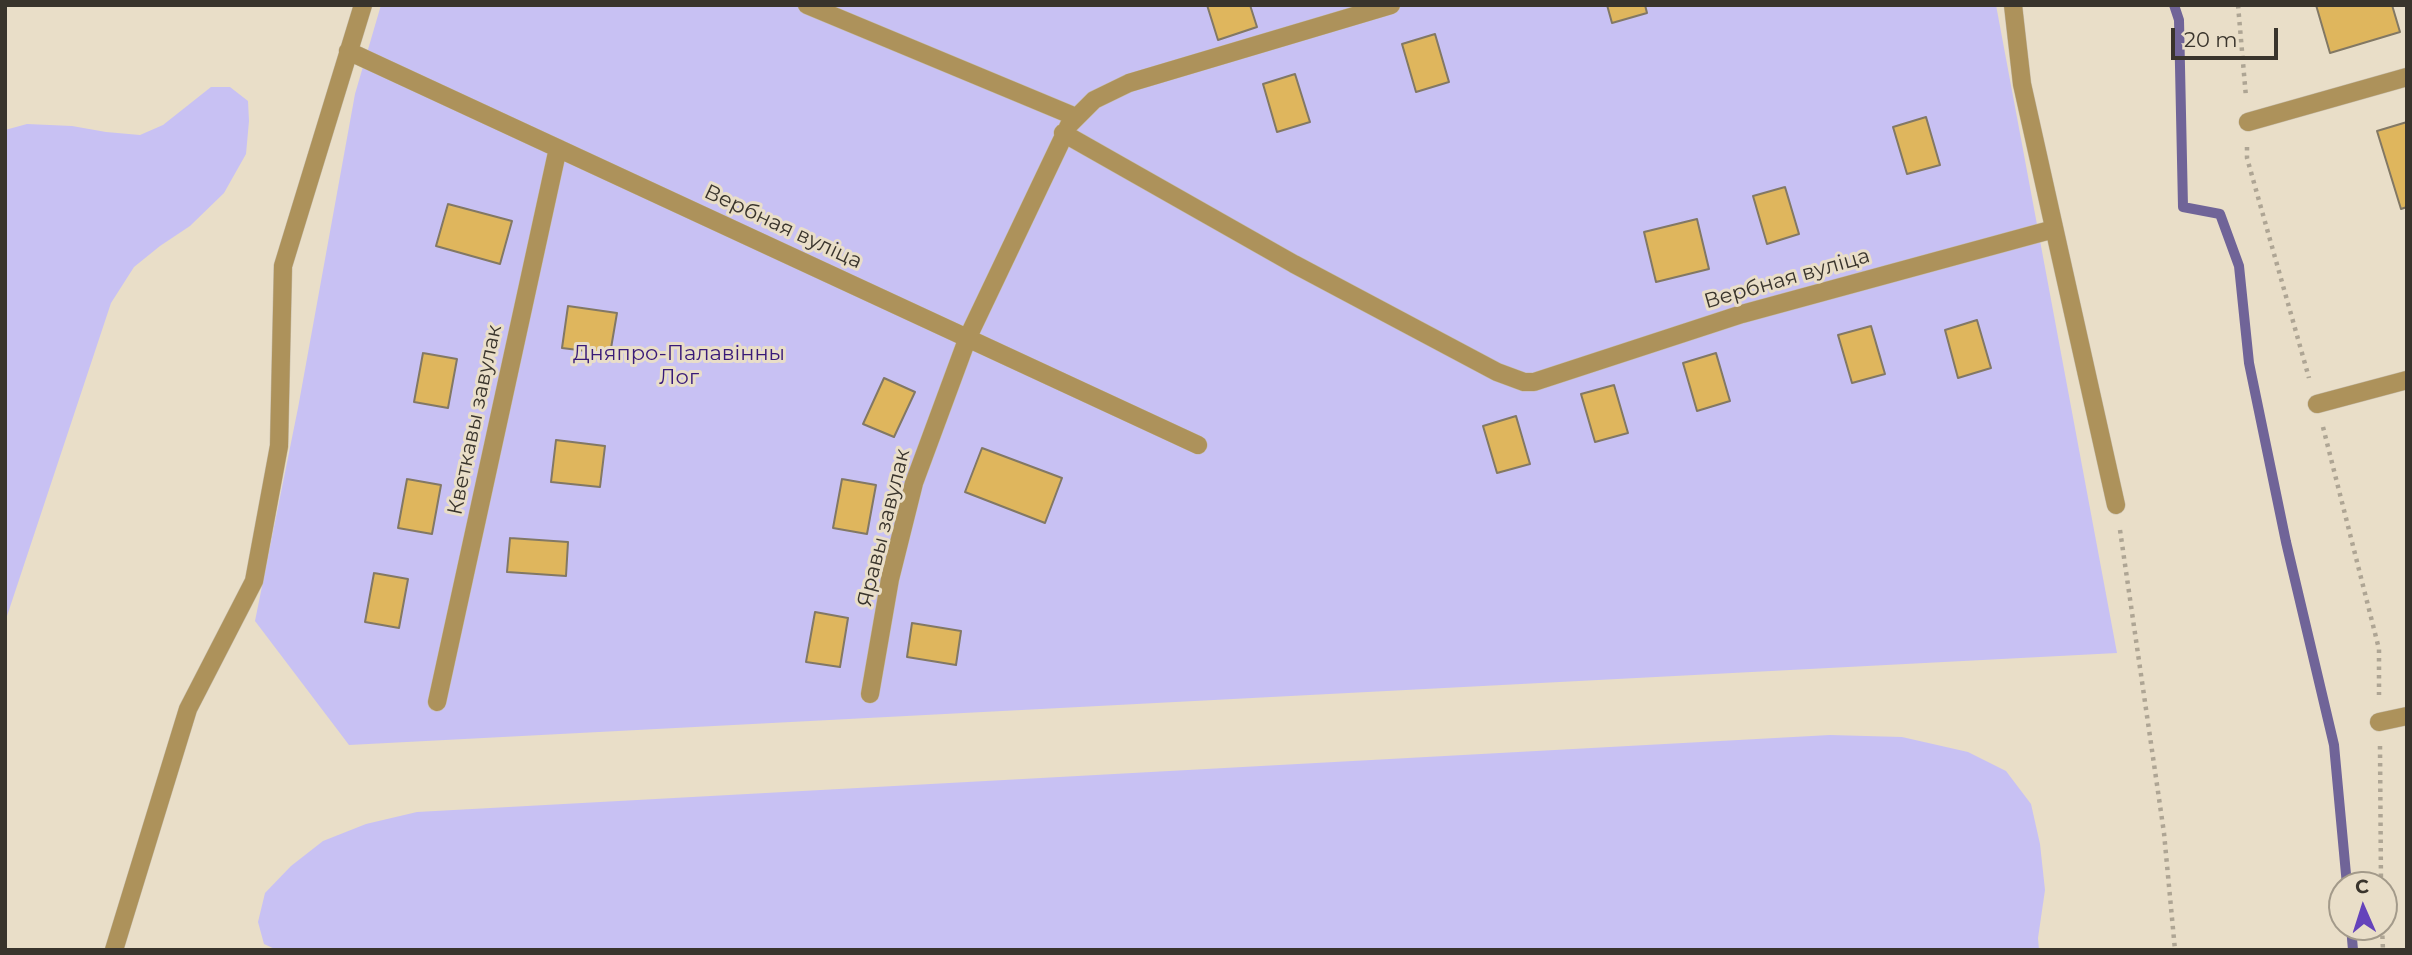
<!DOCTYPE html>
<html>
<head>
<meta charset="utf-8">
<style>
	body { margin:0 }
	#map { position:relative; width:2412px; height:955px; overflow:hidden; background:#e9dec8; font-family:Montserrat,sans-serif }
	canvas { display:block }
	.frame { position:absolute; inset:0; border:7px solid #39342c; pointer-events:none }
	.north { position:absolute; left:2328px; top:871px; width:70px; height:70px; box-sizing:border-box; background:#e9dec8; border:2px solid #a39a8a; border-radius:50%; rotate:357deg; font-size:19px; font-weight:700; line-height:28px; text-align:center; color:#39342c }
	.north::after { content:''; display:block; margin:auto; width:24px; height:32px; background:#6543bb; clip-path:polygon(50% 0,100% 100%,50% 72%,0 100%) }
	.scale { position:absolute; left:2171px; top:28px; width:107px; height:32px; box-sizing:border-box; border:4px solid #39342c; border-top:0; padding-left:9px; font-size:21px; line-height:24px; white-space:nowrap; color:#39342c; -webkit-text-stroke:5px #e9dec8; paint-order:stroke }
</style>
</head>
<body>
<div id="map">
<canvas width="2412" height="955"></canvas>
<div class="frame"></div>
<div class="north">С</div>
<div class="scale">20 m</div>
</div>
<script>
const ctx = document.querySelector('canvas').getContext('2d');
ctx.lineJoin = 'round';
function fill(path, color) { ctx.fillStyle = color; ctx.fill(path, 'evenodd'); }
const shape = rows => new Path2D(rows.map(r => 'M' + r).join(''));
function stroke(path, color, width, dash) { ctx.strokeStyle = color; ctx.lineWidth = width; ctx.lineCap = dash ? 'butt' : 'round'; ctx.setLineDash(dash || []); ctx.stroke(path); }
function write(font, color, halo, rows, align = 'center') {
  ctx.font = font + ' Montserrat,sans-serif'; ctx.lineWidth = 6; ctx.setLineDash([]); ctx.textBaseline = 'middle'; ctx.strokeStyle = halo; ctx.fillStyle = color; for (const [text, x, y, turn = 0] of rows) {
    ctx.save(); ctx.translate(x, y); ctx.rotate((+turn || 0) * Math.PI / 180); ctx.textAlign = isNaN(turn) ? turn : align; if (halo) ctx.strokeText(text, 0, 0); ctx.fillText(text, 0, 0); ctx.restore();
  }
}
fill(shape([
	[381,5,1996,5,2117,653,349,745,255,621,298,408,355,94],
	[211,87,230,87,248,101,249,121,246,154,224,193,190,226,160,246,134,267,111,303,5,622,5,130,27,124,72,126,106,132,140,135,163,125],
	[1830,735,1902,737,1968,752,2006,771,2031,804,2040,844,2045,890,2038,938,2039,950,277,950,264,944,258,922,265,893,291,866,323,841,366,824,417,812]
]), '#c8c1f3');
stroke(shape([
	[2174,5,2179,20,2183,207,2220,214,2239,266,2249,363,2286,542,2334,745,2347,885],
	[2351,927,2353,950]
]), '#706498', 10);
const building = shape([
	[1207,5,1250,5,1257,27,1218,40,1207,5],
	[1607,5,1645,5,1647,13,1612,23,1607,5],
	[2316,5,2392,5,2400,32,2330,53,2316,5],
	[1435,34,1449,82,1416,92,1402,44,1435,34],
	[1295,74,1310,122,1277,132,1263,84,1295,74],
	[1926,117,1940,165,1907,174,1893,127,1926,117],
	[2407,122,2407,207,2401,209,2377,131,2407,122],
	[1785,187,1799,234,1767,244,1753,196,1785,187],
	[448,204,512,221,500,264,436,246,448,204],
	[1697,219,1709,269,1656,282,1644,232,1697,219],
	[568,306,617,313,610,354,562,348,568,306],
	[1977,320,1991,368,1958,378,1945,330,1977,320],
	[1871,326,1885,374,1852,383,1838,335,1871,326],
	[423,353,457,359,448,408,414,402,423,353],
	[1716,353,1730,401,1697,411,1683,363,1716,353],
	[884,378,915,392,894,437,863,424,884,378],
	[1614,385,1628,433,1595,442,1581,394,1614,385],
	[1516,416,1530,464,1497,473,1483,426,1516,416],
	[556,440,605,446,600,487,551,482,556,440],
	[982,448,1062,478,1045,523,965,492,982,448],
	[407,479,441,485,432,534,398,528,407,479],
	[842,479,876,485,867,534,833,528,842,479],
	[510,538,568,542,566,576,507,572,510,538],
	[374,573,408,579,399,628,365,622,374,573],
	[815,612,848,618,840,667,806,662,815,612],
	[912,623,961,631,956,665,907,657,912,623]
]);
fill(building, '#dfb65d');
stroke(building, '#827864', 2);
const street = shape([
	[807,5,1076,117],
	[2013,5,2022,84,2116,505],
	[348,51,1198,445],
	[2248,122,2407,77],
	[1063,133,1294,264,1497,372,1524,382,1534,382,1742,314,2054,229],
	[2317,404,2407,380],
	[870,694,890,579,914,483,968,337,1069,125,1094,100,1129,83,1391,5],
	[437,702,558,148],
	[2379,722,2407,716],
	[114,950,188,709,254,581,279,446,283,266,363,5]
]);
stroke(street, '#c6bca9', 19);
stroke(shape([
	[2238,5,2246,97],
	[2247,147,2247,158,2309,378],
	[2323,427,2379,649,2379,695],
	[2120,530,2164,833,2175,950],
	[2380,746,2381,885],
	[2382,927,2383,950]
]), '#aea594', 4.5, [3.5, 5]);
stroke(street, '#ad925b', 18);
write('21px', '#39342c', '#e9dec8', [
	["Вербная вуліца",783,227,25],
	["Вербная вуліца",1787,279,-16],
	["Кветкавы завулак",475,420,-78],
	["Яравы завулак",884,528,-76]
]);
write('21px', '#391a78', '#e9dec8', [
	["Дняпро-Палавінны",679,354],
	["Лог",679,378]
]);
</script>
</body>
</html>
